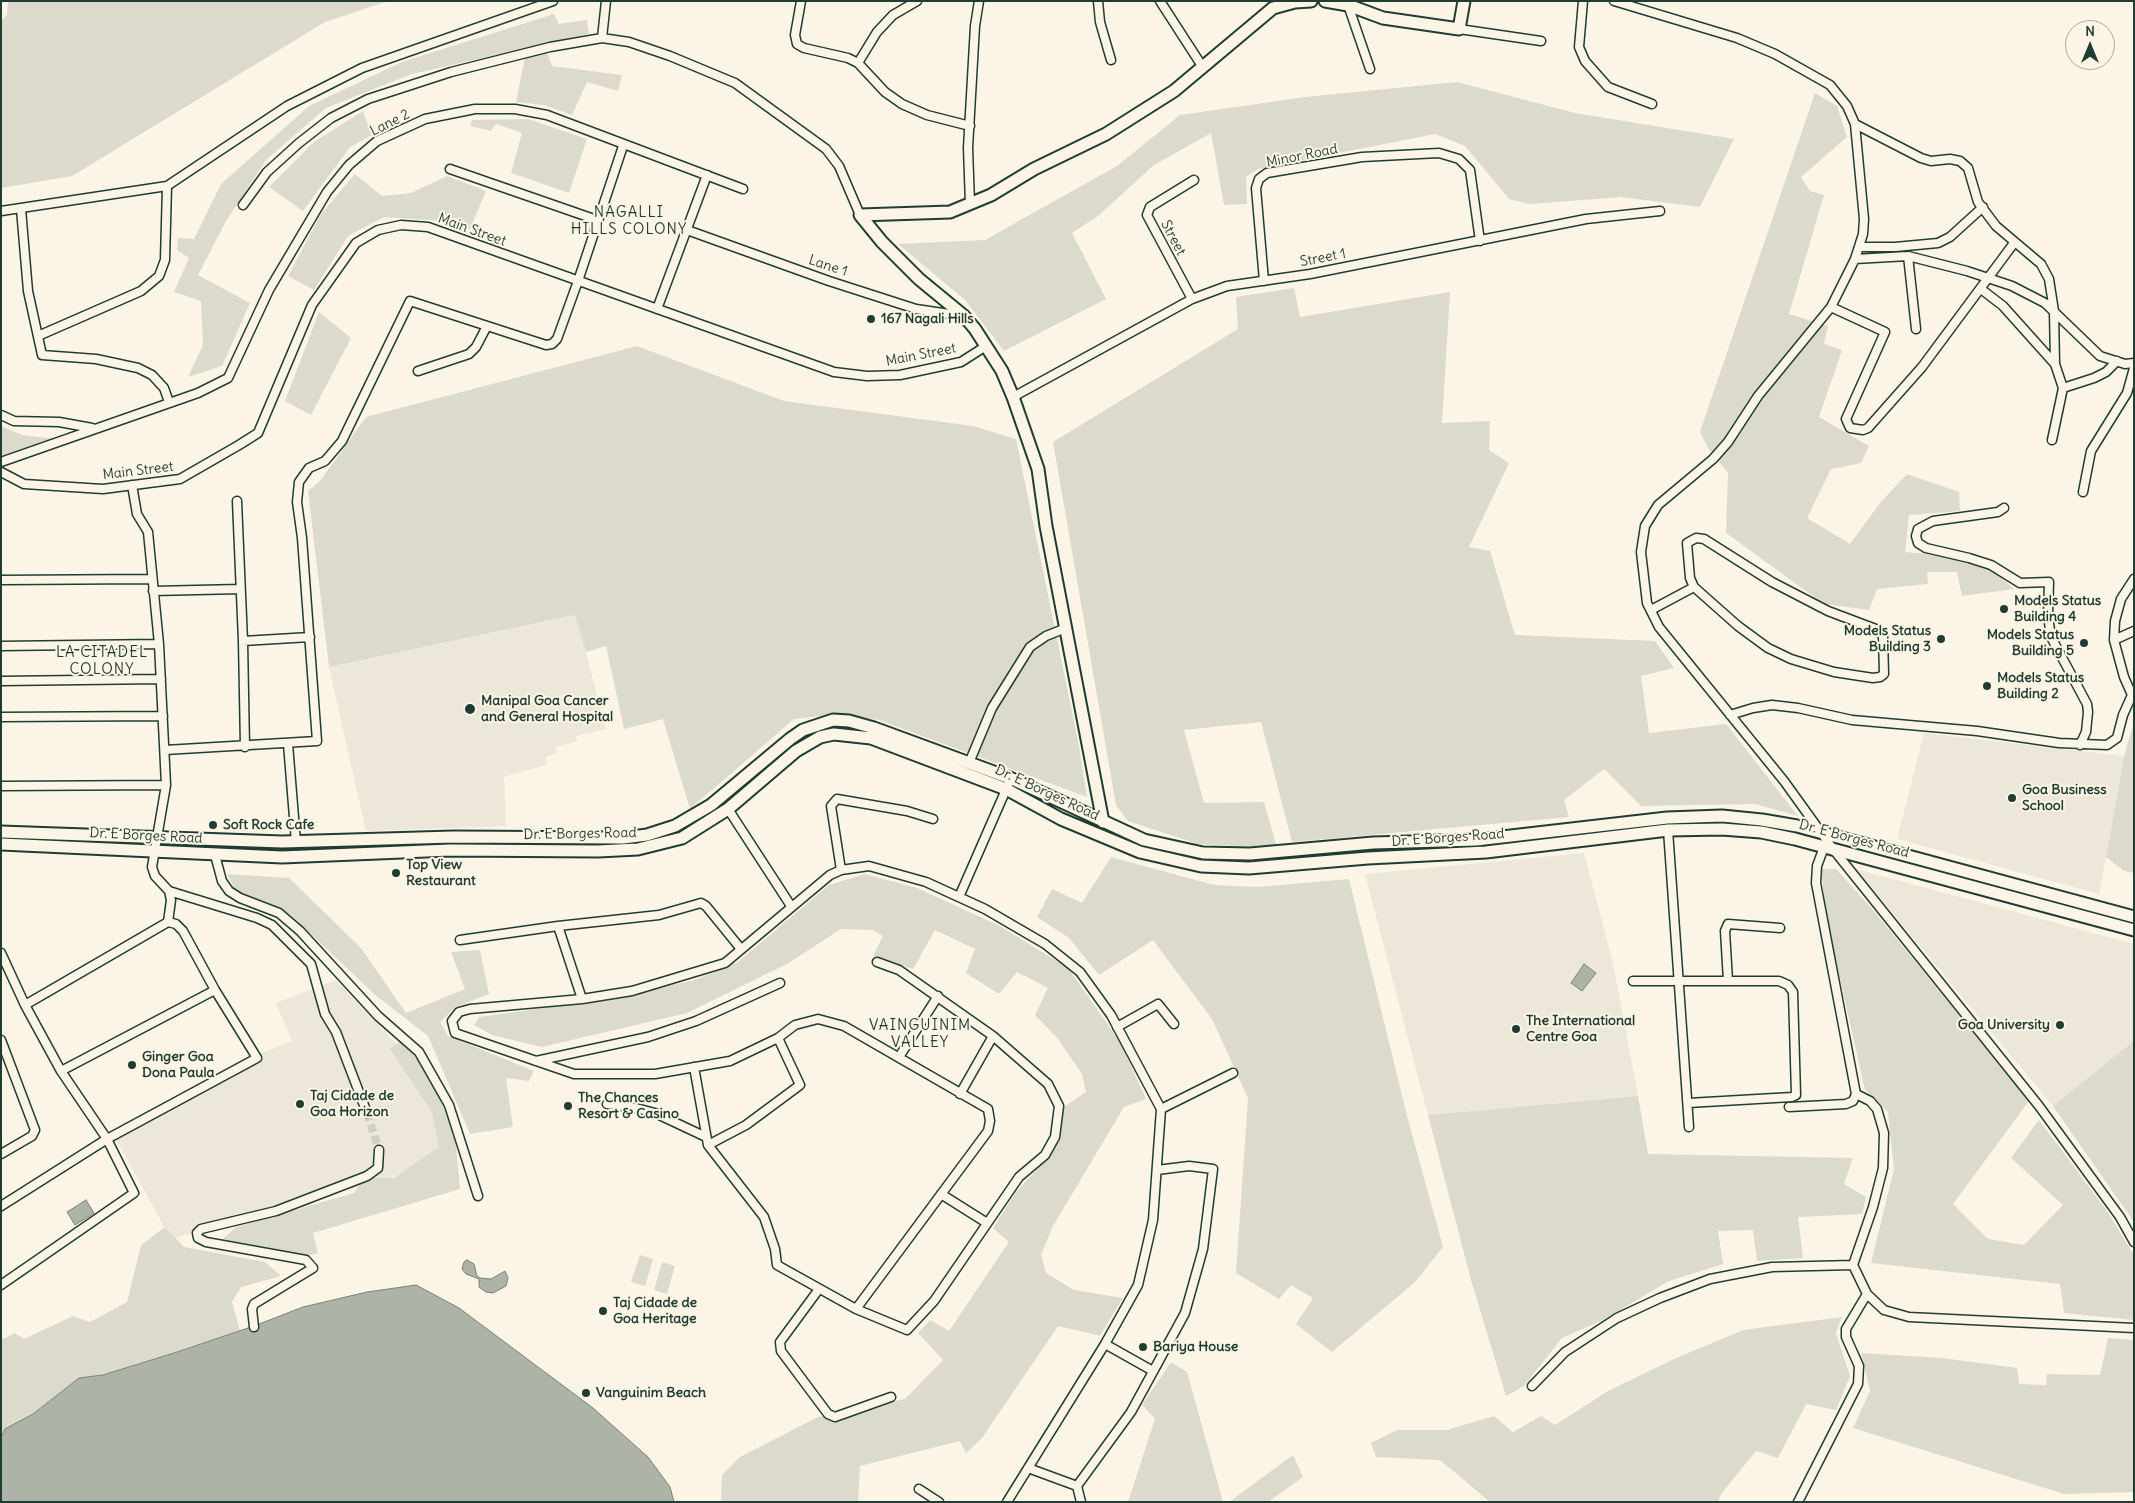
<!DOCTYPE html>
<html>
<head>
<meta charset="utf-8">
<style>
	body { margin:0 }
	#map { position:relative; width:2135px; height:1503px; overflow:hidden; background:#fcf5e5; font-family:Delius,sans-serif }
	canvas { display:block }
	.frame { position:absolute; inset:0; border:2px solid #1f3d34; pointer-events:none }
	.north { position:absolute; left:2065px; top:20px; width:50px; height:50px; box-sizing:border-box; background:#fcf5e5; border:1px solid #a4ab9e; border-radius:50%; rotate:0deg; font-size:14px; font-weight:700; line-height:20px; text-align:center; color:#1f3d34 }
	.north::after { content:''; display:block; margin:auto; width:18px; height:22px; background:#1f3d34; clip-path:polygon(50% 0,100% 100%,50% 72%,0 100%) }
</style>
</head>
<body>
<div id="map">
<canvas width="2135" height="1503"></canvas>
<div class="frame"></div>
<div class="north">N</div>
</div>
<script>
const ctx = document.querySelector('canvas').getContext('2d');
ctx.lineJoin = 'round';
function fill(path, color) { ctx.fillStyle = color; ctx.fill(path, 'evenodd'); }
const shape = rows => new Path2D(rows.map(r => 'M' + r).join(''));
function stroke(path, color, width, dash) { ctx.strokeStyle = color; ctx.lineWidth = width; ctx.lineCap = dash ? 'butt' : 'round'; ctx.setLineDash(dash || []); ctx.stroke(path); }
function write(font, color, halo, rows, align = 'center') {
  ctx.font = font + ' Delius,sans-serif'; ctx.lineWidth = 4; ctx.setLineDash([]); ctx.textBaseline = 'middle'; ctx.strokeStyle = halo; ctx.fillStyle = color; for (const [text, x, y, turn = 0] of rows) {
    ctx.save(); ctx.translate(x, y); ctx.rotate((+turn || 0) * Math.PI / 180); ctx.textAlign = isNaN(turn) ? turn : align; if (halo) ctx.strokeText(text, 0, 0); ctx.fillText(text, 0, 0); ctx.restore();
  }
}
fill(shape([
	[576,615,606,729,576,736,577,741,555,747,556,754,546,757,548,764,504,777,506,826,366,831,329,667],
	[1924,733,2124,756,2099,894,1897,839],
	[1584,853,1613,963,1638,1096,1428,1115,1365,874],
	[1856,869,2134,944,2134,1222,2053,1106],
	[336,980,417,1066,449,1161,171,1239,116,1139,225,1068,292,1041,276,1003]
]), '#ece7d8');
fill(shape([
	[8,1,388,1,325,22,72,176,1,188,1,21,7,15],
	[554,14,559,24,587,20,589,34,412,74,326,108,266,160,226,221,198,275,250,303,222,366,188,377,203,345,201,301,174,292,189,258,177,250,178,238,194,239,221,184,309,106,402,62],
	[547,53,552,66,622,75,618,91,587,82,572,115,544,105,516,102,525,57],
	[1457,82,1575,113,1734,139,1700,207,1621,197,1531,204,1509,199,1465,146,1435,134,1258,169,1246,177,1247,204,1224,205,1211,133,1154,165,1098,216,1072,233,1106,299,1004,351,965,300,898,244,985,240,1117,166,1180,115,1305,97],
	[1815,93,1837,106,1847,137,1801,177,1810,191,1824,195,1789,314,1828,326,1824,344,1842,350,1819,417,1869,446,1861,463,1831,469,1807,518,1850,544,1880,503,1907,474,1959,492,1960,511,1909,515,1905,552,1952,556,1989,568,2014,589,1962,596,1957,572,1927,572,1928,584,1877,589,1869,610,1824,604,1726,533,1728,473,1708,448,1700,432],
	[363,111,372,135,350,147,303,211,269,187,314,142],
	[528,119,587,139,569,193,511,173,522,133,496,124,491,131,470,126,472,120],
	[355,174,382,196,411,193,447,176,486,191,470,229,443,221,384,217,348,236,314,290,288,276,321,214],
	[1294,288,1300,317,1450,292,1442,423,1490,421,1489,450,1509,463,1469,547,1490,551,1515,635,1655,641,1674,668,1641,676,1649,733,1726,724,1798,816,1755,804,1641,806,1604,769,1564,800,1569,817,1292,842,1261,722,1184,730,1204,803,1264,802,1277,848,1198,844,1128,821,1116,805,1053,442,1238,329,1236,297],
	[319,312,351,338,311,415,285,401],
	[637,346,784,401,973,426,1016,439,1079,746,1087,797,879,720,840,714,794,719,690,809,663,719,624,729,606,646,586,652,575,615,329,667,308,491,320,481,366,417],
	[1,426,22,435,56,439,1,456],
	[2134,722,2134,873,2124,871,2106,857,2124,756],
	[1111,857,1214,885,1258,887,1349,879,1407,1116,1443,1247,1415,1282,1332,1352,1296,1324,1313,1298,1291,1285,1279,1299,1236,1273,1248,1098,1212,1019,1153,940,1099,975,1069,938,1037,917,1052,889,1082,903],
	[1821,869,1836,869,1873,910,2029,1101,1953,1204,1988,1239,2024,1245,2063,1205,2011,1158,2039,1120,2107,1211,2134,1255,2134,1320,2064,1313,2060,1284,1871,1263,1894,1169,1888,1112,1865,1090,1827,920],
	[227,874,289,878,361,948,406,1013,465,989,451,952,480,950,489,994,456,1007,440,1022,448,1036,534,1071,529,1081,506,1078,513,1127,470,1134,428,1036,374,994,291,915,235,890],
	[865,874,917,888,1000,926,1068,968,1120,1042,1146,1099,1124,1107,1053,1226,1041,1255,1046,1273,1074,1290,1123,1298,1100,1336,1058,1326,982,1438,966,1453,960,1441,860,1466,858,1502,721,1502,722,1475,740,1457,818,1417,905,1399,943,1360,918,1333,930,1320,949,1331,1009,1242,993,1228,1016,1192,1045,1161,1060,1139,1064,1107,1086,1092,1082,1074,1058,1039,1035,1015,1048,988,1017,972,999,994,966,973,975,949,935,930,913,969,873,956,883,936,873,930,841,929,787,964,687,1013,542,1047,492,1035,474,1025,479,1017,552,1007,692,981,738,962,829,885],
	[400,1041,428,1070,455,1136,460,1189,313,1233,318,1254,307,1255,222,1240,236,1227,354,1193,364,1178,394,1178,439,1147,432,1112,390,1049],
	[2134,1041,2134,1222,2053,1106],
	[1638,1096,1648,1154,1853,1158,1844,1184,1866,1197,1862,1214,1798,1217,1803,1258,1757,1261,1753,1230,1718,1231,1723,1264,1669,1281,1603,1320,1562,1338,1524,1386,1506,1396,1471,1280,1428,1115],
	[165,1227,184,1247,265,1262,281,1276,241,1287,232,1302,240,1331,103,1375,79,1378,1,1438,1,1340,15,1333,24,1339,73,1316,90,1322,127,1302,141,1245],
	[640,1255,653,1259,645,1286,631,1282],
	[662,1262,675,1266,667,1294,654,1290],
	[1842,1317,1836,1333,1850,1376,1836,1410,1806,1404,1778,1458,1756,1451,1721,1494,1718,1502,1490,1502,1440,1460,1376,1457,1371,1443,1397,1430,1447,1430,1494,1416,1513,1432,1541,1416,1555,1425,1608,1391,1674,1359,1743,1330],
	[2108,1338,2134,1340,2134,1492,2064,1494,1853,1428,1870,1391,1861,1353,1942,1358,2017,1368,2019,1384,2046,1385,2047,1374,2100,1375],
	[1171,1362,1187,1372,1223,1502,1128,1502,1155,1419,1142,1405],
	[1293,1455,1303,1477,1268,1502,1229,1502]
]), '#dcdacc');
const water = shape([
	[1584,964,1596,973,1582,991,1571,983,1584,964],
	[86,1200,94,1213,75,1225,67,1212,86,1200],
	[467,1260,474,1264,477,1276,480,1278,491,1279,505,1271,508,1278,506,1286,493,1293,486,1292,479,1287,479,1279,466,1274,462,1269,464,1262,467,1260],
	[416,1285,459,1308,593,1408,648,1457,670,1487,674,1502,1,1502,1,1438,5,1429,33,1414,79,1378,103,1375,177,1352,254,1326,303,1307,367,1292,416,1285]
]);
fill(water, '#aeb3a7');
stroke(water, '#758479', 1);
stroke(shape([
	[367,1113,379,1150]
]), '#d0d0c2', 8, [8, 4]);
const street = shape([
	[801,1,795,35,797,44,804,48,848,58,858,63,885,92,902,104,927,115,970,126],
	[1098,1,1100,22,1111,60],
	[1160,1,1202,66],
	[1583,1,1579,47,1585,61,1608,87,1652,104],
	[1614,1,1737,38,1775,54,1830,85,1847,106,1855,124,1864,219,1863,234,1855,259,1831,307,1758,396,1728,442,1713,459,1658,505,1645,526,1641,552,1647,603,1659,627,1784,781,1833,849,2039,1106,2120,1217,2134,1242],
	[1348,5,1370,69],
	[1459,29,1541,41],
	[602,38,606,1],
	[858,63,877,32,893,15,917,1],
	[1855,124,1921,158,1931,161,1950,159,1960,161,1968,168,1978,202,1996,226,2041,264,2049,279,2054,311,2055,364,2063,388,2052,440],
	[450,169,597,220],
	[970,204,968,148,975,26,979,1],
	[243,205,267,172,299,143,331,118,368,99,451,72,550,47,602,38,629,42,670,56,735,83,826,149,839,166,860,215],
	[21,209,28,291,42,355,96,359,138,368,152,375,164,388,169,402],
	[1,211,167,186,287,106,362,68,553,1],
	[687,230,829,281,916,309,963,316],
	[1859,247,1895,247,1938,243,1950,237,1983,207],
	[1908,256,1916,329],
	[1855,259,1908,256,1967,271,2012,286,2045,303,2100,356,2125,364,2134,363],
	[1264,281,1256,188,1259,179,1267,173,1362,157,1439,153,1459,159,1470,170,1480,241],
	[1981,289,2003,306,2055,364],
	[1192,299,1147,215,1150,207,1194,180],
	[1831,307,1885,332,1846,419,1850,428,1863,430,1868,428,1922,367,2014,243],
	[657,309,707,175],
	[38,336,141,291,159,276,165,260,167,186],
	[418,371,469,354,476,347,487,326],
	[2063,388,2094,378,2106,372,2117,361],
	[1013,397,1192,299,1227,286,1310,274,1586,219,1660,211],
	[1,415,14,421,59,422,92,428],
	[1,462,198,393,228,378,269,290,327,192,349,165,377,141,425,119,475,109,515,109,547,115,743,189],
	[1,472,24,484,103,489,180,479,239,445,258,433,312,305,356,243,378,230,401,225,428,227,834,372,867,376,900,375,961,362,986,346],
	[132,485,137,514,148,532,159,644],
	[2083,492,2091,451,2127,393,2134,368],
	[237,501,243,641,245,747],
	[2004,508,1998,512,1933,521,1918,529,1916,536,1918,543,1926,548,1969,558,1991,565,2020,583,2049,582,2048,616,2051,637,2087,704,2088,712,2086,732,2080,745],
	[1,580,152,579],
	[153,591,240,589],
	[1651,610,1694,587,1690,578,1687,543,1696,538,1704,539,1772,582,1828,611,1881,631,1883,637,1884,674,1880,677,1873,678,1834,672,1791,659,1768,648,1738,626,1694,587],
	[2114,640,2134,631],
	[243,641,310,637],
	[1,646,159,644,166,785,152,867,155,876,169,891,171,900,168,922,25,1005],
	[1,681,161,679],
	[1730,715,1753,708,1772,705,1798,708,1852,720,1977,731,2059,743,2107,745,2117,738,2123,715,2132,695,2124,677,2114,640,2115,621,2121,599,2134,579],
	[1,717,163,716],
	[288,744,296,842],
	[165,750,317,741,302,538,297,502,299,482,309,468,325,461,342,441,410,301,546,345,552,344,557,339,578,281,623,146],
	[969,763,992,708,1030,647,1046,636,1066,628],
	[1,786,166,785],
	[728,809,791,906],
	[1668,830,1689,1127],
	[215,855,222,881,229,891,240,898,279,913,300,931,378,1016,419,1052,449,1105,478,1196],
	[841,870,831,806,837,799,907,811,933,819],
	[169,891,257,918,272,925,311,964,325,1014,336,1032,367,1113],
	[959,897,1008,785],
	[558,926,582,999],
	[460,940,558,926,659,915,701,903,706,906,741,949],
	[1,953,25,1005,61,1071,107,1139,134,1193,1,1285],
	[1633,981,1779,981,1788,985,1793,992,1796,1095,1792,1097,1688,1103],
	[1728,981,1725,931,1728,924,1780,928],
	[1117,1027,1158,1004,1174,1024],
	[1,1040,35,1130,32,1136,1,1154],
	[899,1057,938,996],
	[536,1061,648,1037,696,1021,780,983],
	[694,1067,708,1145,764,1217,775,1249,777,1265,856,1309,907,1330,934,1301,1019,1177,1045,1155,1055,1137,1059,1106,1048,1084,993,1036,899,970,877,962],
	[61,1071,215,990],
	[960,1094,993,1036],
	[607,1104,636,1108,655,1113,706,1137],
	[1789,1107,1846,1104,1853,1101,1856,1094,1816,883,1817,866,1824,847],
	[1161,1109,1233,1073],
	[708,1145,746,1125,800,1085,778,1038],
	[941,1194,987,1223],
	[1,1206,107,1139,257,1058,215,990,183,931,176,924,168,922],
	[1853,1265,1873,1207,1883,1168,1884,1133,1877,1109,1870,1101,1856,1094],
	[819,1289,780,1342,781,1351,828,1414,835,1417,891,1397],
	[856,1309,988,1131,990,1121,988,1109,844,1026,818,1019,795,1025,778,1038,730,1061,655,1074,574,1074,455,1033,452,1021,459,1012,470,1009,582,999,632,991,725,963,830,875,841,870,869,866,926,882,985,909,1045,944,1080,972,1111,1015,1161,1109,1153,1220,1138,1285,1105,1344,1007,1502],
	[254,1327,252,1309,254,1304,313,1268,306,1260,206,1242,198,1238,197,1233,201,1229,276,1211,367,1176,378,1168,379,1150],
	[1105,1344,1153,1371],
	[1532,1386,1565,1352,1617,1318,1660,1298,1710,1279,1772,1267,1853,1265,1867,1294,1884,1310,1909,1317,2134,1328],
	[1028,1468,1077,1486,1131,1412,1185,1313,1203,1249,1213,1169,1189,1166,1157,1170],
	[1077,1486,1081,1502],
	[919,1489,939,1502],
	[1798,1502,1858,1384,1859,1366,1846,1337,1846,1329,1867,1294]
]);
const secondary = shape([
	[1325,1,1348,5,1383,18,1459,29,1464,1],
	[860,215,882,242,919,279,964,316,975,329,1002,371,1013,397,1038,469,1046,526,1103,822],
	[860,215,950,212,991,195,1034,169,1106,134,1174,91,1273,8,1295,2,1311,1],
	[1,832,282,842,453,837,623,838,647,835,675,826,711,805,790,739,803,730,833,720,849,721,874,728,1010,778,1144,840,1203,853,1250,854,1373,843,1476,840,1667,818,1722,816,1762,820,1797,826,2134,917],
	[1,844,282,857,450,850,598,851,638,849,682,838,728,809,796,751,820,737,834,734,871,738,1006,789,1061,819,1140,852,1201,866,1249,868,1368,858,1486,852,1668,830,1722,829,1761,832,1795,839,2134,930]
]);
stroke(street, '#1f3d34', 11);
stroke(secondary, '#1f3d34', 15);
stroke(street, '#fcf5e5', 8);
stroke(secondary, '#fcf5e5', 11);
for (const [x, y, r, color] of [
	[871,319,5,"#1f3d34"],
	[2004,609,5,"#1f3d34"],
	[1941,639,5,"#1f3d34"],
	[2084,643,5,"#1f3d34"],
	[1987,686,5,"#1f3d34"],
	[470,709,6,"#1f3d34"],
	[2012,798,5,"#1f3d34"],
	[213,825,5,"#1f3d34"],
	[396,873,5,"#1f3d34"],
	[2060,1025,5,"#1f3d34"],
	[1516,1029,5,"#1f3d34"],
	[132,1065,5,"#1f3d34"],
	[300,1104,5,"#1f3d34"],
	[568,1106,5,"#1f3d34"],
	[603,1311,5,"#1f3d34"],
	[1143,1347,5,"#1f3d34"],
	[586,1393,5,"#1f3d34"]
]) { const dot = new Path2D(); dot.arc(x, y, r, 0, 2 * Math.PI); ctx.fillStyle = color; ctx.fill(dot); stroke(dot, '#fcf5e5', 2); }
write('14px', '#1f3d34', '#fcf5e5', [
	["Lane 2",390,123,-27],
	["Minor Road",1302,156,-11],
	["Main Street",472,230,20],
	["Street",1173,238,62],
	["Street 1",1323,258,-11],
	["Lane 1",828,266,18],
	["Main Street",921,355,-11],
	["Main Street",138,471,-7],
	["Dr. E Borges Road",1047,793,25],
	["Dr. E Borges Road",580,834,-1],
	["Dr. E Borges Road",146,836,3],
	["Dr. E Borges Road",1448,838,-4],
	["Dr. E Borges Road",1854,839,15]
]);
write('bold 14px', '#1f3d34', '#fcf5e5', [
	["167 Nagali Hills",881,319],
	["Models Status",2014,601],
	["Building 4",2014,617],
	["Models Status",1931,631,"right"],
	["Building 3",1931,647,"right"],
	["Models Status",2074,635,"right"],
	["Building 5",2074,651,"right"],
	["Models Status",1997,678],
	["Building 2",1997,694],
	["Manipal Goa Cancer",481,701],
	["and General Hospital",481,717],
	["Goa Business",2022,790],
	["School",2022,806],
	["Soft Rock Cafe",223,825],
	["Top View",406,865],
	["Restaurant",406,881],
	["The International",1526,1021],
	["Centre Goa",1526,1037],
	["Goa University",2050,1025,"right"],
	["Ginger Goa",142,1057],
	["Dona Paula",142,1073],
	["Taj Cidade de",310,1096],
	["Goa Horizon",310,1112],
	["The Chances",578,1098],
	["Resort & Casino",578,1114],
	["Taj Cidade de",613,1303],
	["Goa Heritage",613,1319],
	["Bariya House",1153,1347],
	["Vanguinim Beach",596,1393]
], 'left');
ctx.letterSpacing = '1px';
write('15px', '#1f3d34', '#fcf5e5', [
	["NAGALLI",629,213],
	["HILLS COLONY",629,230],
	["LA CITADEL",102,653],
	["COLONY",102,670],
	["VAINGUINIM",920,1026],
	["VALLEY",920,1043]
]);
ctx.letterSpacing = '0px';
</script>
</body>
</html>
